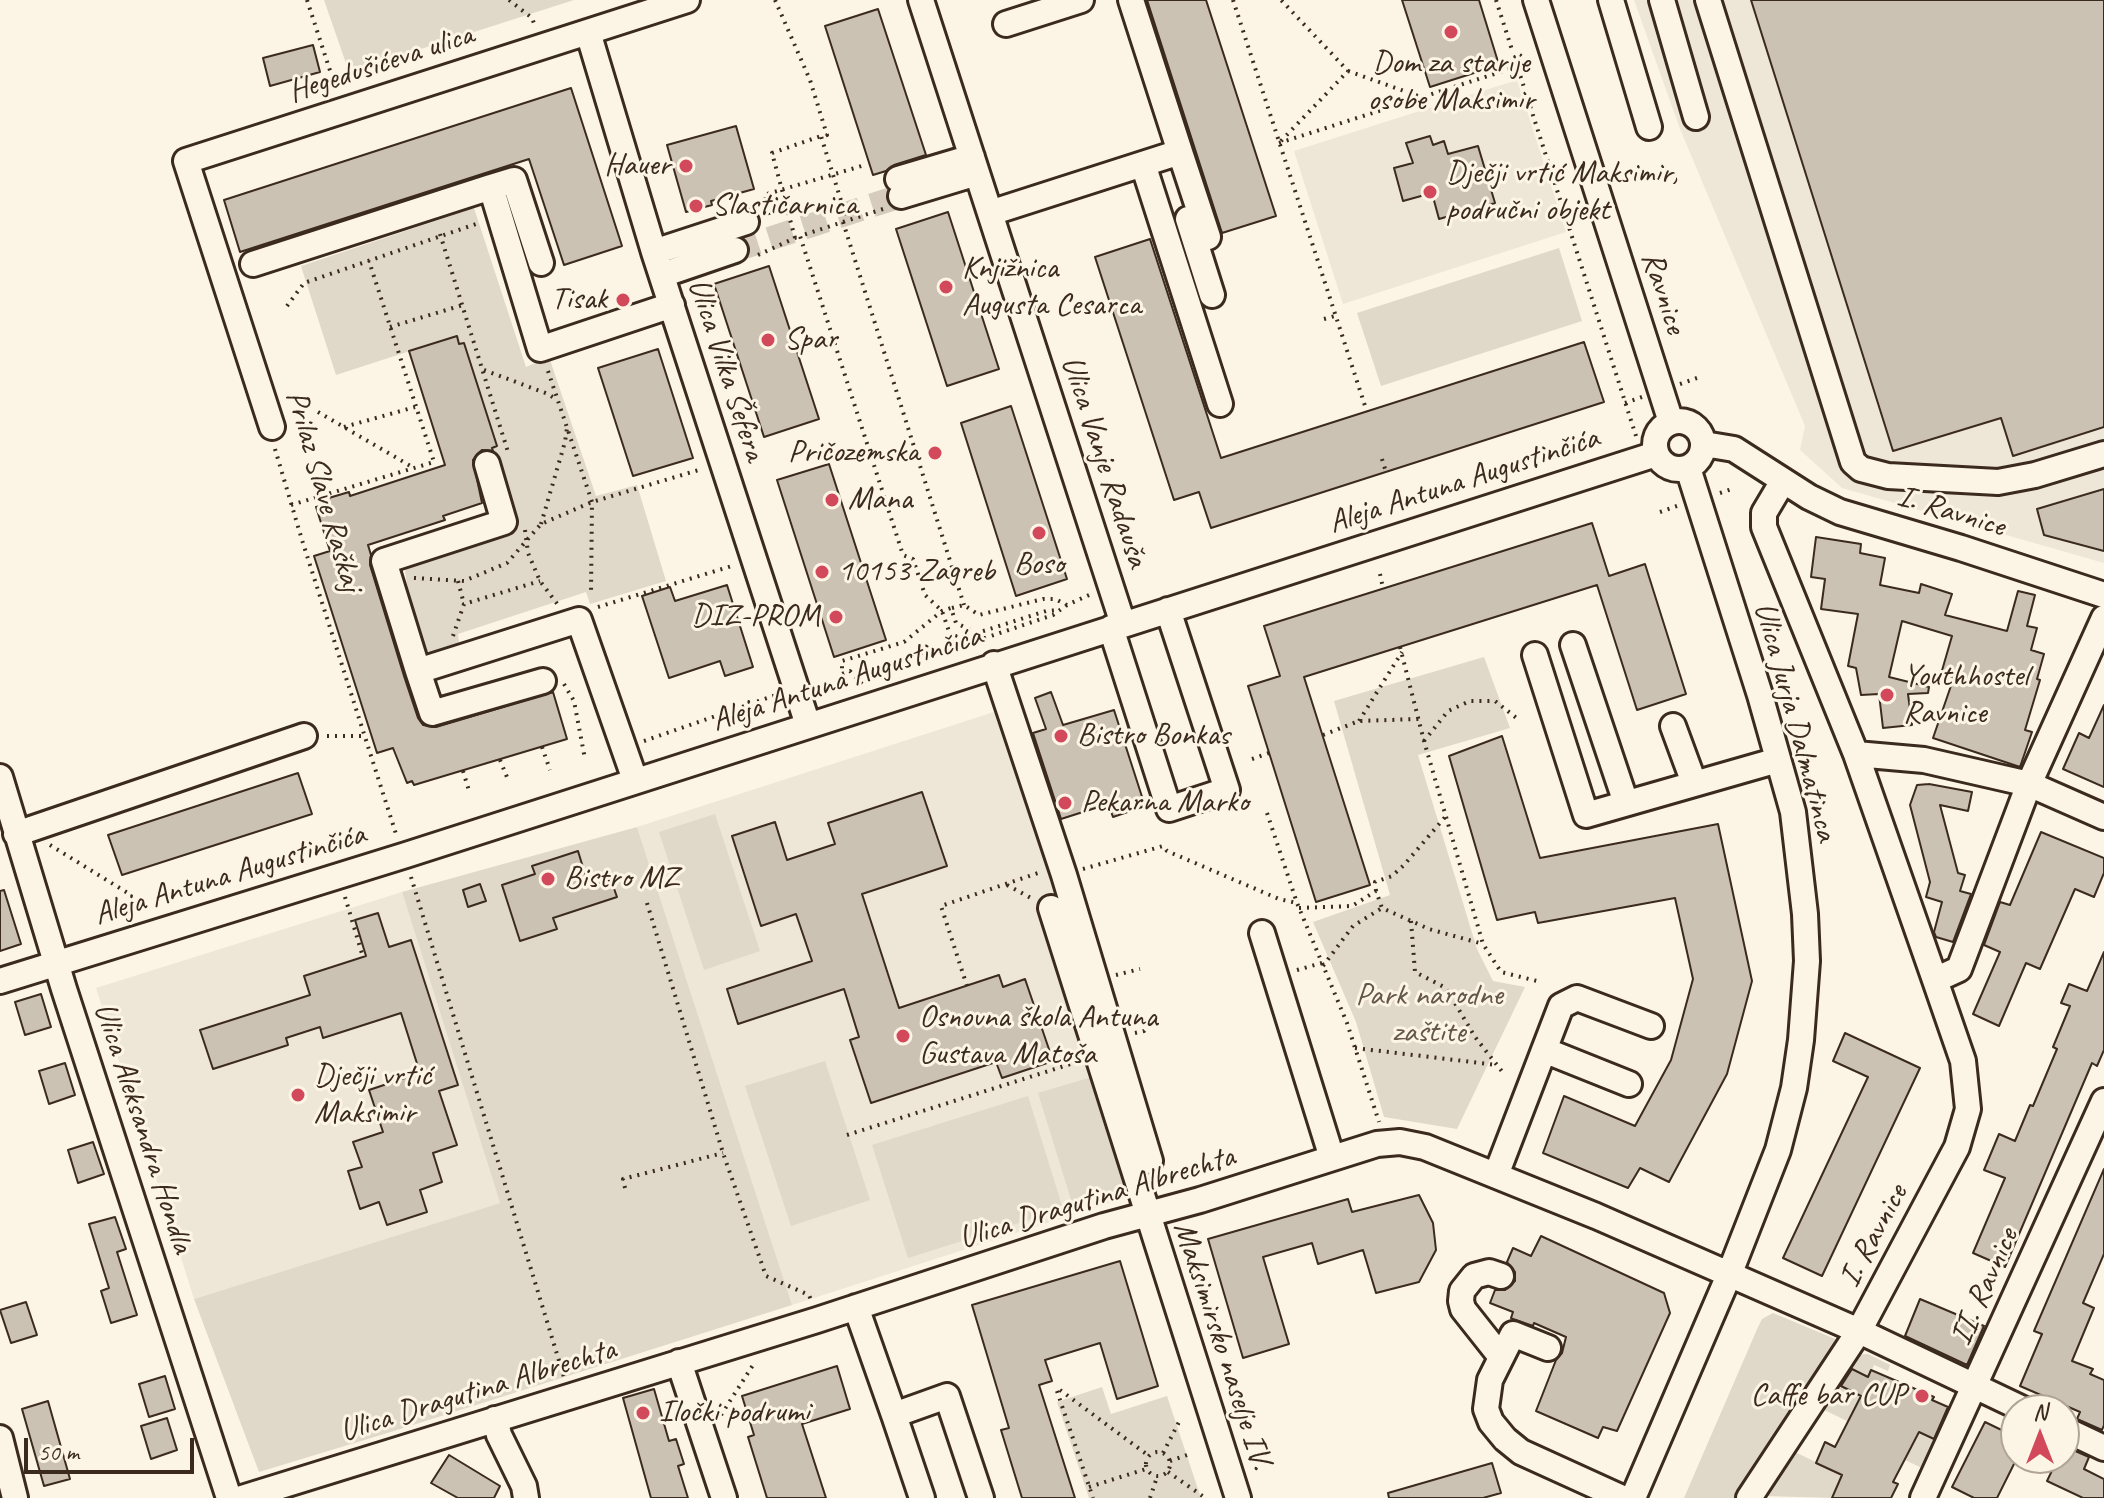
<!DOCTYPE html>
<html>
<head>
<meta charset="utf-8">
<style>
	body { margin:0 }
	#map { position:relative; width:2104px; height:1498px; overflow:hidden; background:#fcf5e5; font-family:Caveat,sans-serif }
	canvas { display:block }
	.north { position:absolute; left:2000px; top:1394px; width:80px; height:80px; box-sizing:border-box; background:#fcf5e5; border:2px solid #afa495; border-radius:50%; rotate:0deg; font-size:22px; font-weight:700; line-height:32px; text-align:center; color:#3b2a1e }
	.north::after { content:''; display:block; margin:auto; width:28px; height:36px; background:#d1495b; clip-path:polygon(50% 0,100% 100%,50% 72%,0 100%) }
	.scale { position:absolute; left:24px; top:1438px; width:170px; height:36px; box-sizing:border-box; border:4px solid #3b2a1e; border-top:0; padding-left:10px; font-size:24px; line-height:28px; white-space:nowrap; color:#3b2a1e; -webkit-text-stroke:6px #fcf5e5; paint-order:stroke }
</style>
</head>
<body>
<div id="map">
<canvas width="2104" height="1498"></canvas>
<div class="north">N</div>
<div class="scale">50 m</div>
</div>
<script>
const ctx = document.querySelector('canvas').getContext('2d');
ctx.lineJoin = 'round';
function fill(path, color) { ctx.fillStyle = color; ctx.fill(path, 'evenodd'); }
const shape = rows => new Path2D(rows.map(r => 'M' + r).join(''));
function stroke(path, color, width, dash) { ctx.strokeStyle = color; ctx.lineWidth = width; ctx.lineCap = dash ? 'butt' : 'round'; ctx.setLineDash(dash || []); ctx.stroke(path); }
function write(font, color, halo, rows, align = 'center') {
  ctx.font = font + ' Caveat,sans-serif'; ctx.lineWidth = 6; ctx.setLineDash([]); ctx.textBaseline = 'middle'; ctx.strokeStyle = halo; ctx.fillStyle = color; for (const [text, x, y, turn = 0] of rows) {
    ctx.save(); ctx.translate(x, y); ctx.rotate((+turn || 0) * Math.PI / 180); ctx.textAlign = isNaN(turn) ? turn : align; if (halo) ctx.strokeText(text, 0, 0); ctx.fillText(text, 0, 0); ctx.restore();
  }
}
fill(shape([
	[1634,0,2104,0,2104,563,1842,488,1800,450,1805,426,1680,129],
	[1517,80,1566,232,1343,304,1294,151],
	[994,712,1153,1189,792,1305,637,827],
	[402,892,500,1203,194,1299,96,988]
]), '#eee6d6');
fill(shape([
	[324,0,574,0,349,72],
	[474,208,526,367,549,357,596,496,637,485,666,581,590,604,586,592,458,634,460,652,440,656,427,651,410,601,405,572,409,564,513,531,492,448,497,445,464,343,459,344,456,336,336,375,301,266],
	[1559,248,1582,321,1381,386,1357,313],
	[1484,657,1510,728,1418,755,1477,949,1493,981,1525,987,1457,1129,1384,1117,1356,1022,1313,922,1390,895,1334,701],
	[715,814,760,951,704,970,659,832],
	[637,827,792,1305,394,1431,259,1472,194,1299,500,1203,402,892],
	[825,1061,870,1200,791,1226,745,1086],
	[1092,1077,1126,1190,1073,1206,1038,1093],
	[1028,1096,1063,1209,908,1258,872,1145],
	[1773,1313,1840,1341,1742,1498,1684,1498,1758,1327,1762,1319],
	[1868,1354,1890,1365,1888,1371,1874,1365,1853,1412,1875,1439,1846,1425,1847,1421,1820,1408,1856,1355],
	[1102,1387,1111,1414,1167,1396,1201,1498,1089,1498,1057,1402],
	[1919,1431,1934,1439,1922,1468,1905,1460],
	[1793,1451,1838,1473,1856,1469,1834,1498,1765,1496]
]), '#e0d8c8');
const building = shape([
	[1147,0,1206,0,1276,216,1222,233,1147,0],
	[1402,0,1479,0,1499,65,1430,87,1402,0],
	[1751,0,2104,0,2104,427,2013,456,2001,418,1893,451,1751,0],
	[878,9,926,155,894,165,886,171,873,175,825,26,878,9],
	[313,45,320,72,270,86,263,58,313,45],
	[571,88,622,246,564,265,529,159,240,252,224,200,571,88],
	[736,126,754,189,711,201,712,205,686,212,667,145,736,126],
	[1430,136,1433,145,1444,141,1448,154,1478,146,1495,203,1439,219,1432,193,1403,201,1394,168,1413,163,1406,143,1430,136],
	[948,212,999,369,947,386,896,229,948,212],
	[1150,239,1221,458,1584,342,1604,402,1211,528,1199,492,1174,500,1095,257,1150,239],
	[769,266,819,419,764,437,714,284,769,266],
	[457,336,459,344,464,343,497,446,492,448,493,451,482,450,473,460,482,503,443,516,445,520,368,545,371,555,370,565,404,676,418,718,423,725,436,727,553,692,567,739,414,785,412,781,407,783,393,748,377,753,314,556,330,551,316,507,324,505,322,500,349,492,350,496,445,465,409,351,457,336],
	[658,349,693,458,633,476,598,368,658,349],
	[1011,406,1067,579,1016,596,961,423,1011,406],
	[829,464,886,640,834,657,777,480,829,464],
	[2104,489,2104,551,2044,535,2037,509,2104,489],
	[1592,523,1609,576,1645,564,1686,694,1637,710,1597,585,1304,677,1370,885,1316,902,1248,686,1280,676,1264,626,1592,523],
	[1816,537,1861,544,1860,553,1885,558,1880,585,1919,593,1921,584,1952,594,1945,615,2007,631,2018,591,2035,595,2027,626,2037,628,2031,650,2044,654,2037,679,2040,680,2025,730,2032,732,2020,767,1933,738,1954,677,1941,674,1952,636,1902,621,1889,677,1929,687,1928,693,1908,694,1912,725,1883,728,1879,694,1861,695,1856,668,1848,666,1858,614,1821,609,1825,579,1811,577,1816,537],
	[727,585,753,667,725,676,720,661,669,678,642,596,670,587,675,601,727,585],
	[1051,692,1063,725,1114,710,1145,806,1113,817,1108,804,1061,819,1033,733,1046,729,1035,698,1051,692],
	[2104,705,2104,787,2063,769,2079,733,2089,738,2104,705],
	[1502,736,1540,858,1718,824,1752,981,1727,1074,1669,1182,1640,1168,1628,1188,1543,1153,1564,1096,1635,1126,1671,1060,1693,979,1675,898,1538,923,1535,912,1497,920,1449,756,1502,736],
	[298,773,312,814,122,875,108,835,298,773],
	[1929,784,1972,792,1968,811,1940,805,1958,873,1965,875,1960,891,1971,894,1953,942,1936,937,1934,932,1942,902,1926,897,1930,882,1910,805,1917,785,1929,784],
	[922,792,947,866,862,894,899,1008,999,975,1003,987,1025,979,1053,1061,1002,1078,996,1062,871,1103,850,1040,859,1037,844,989,738,1024,727,989,812,961,796,914,761,926,732,836,775,822,787,860,835,844,828,823,922,792],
	[2041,832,2104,858,2104,873,2094,897,2075,889,2040,969,2026,963,1999,1026,1973,1014,2000,952,1984,945,2000,902,2010,905,2041,832],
	[578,851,589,887,611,880,617,897,553,918,557,929,520,941,502,885,535,874,532,866,578,851],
	[480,884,486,901,468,907,463,890,480,884],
	[4,890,21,944,0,951,0,891,4,890],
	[378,913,389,947,411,940,458,1085,439,1091,457,1145,433,1153,442,1182,420,1190,427,1212,387,1225,379,1202,360,1209,348,1171,362,1167,353,1142,383,1132,369,1090,420,1073,401,1013,323,1038,320,1027,286,1038,288,1045,213,1069,200,1030,310,995,304,976,366,956,355,920,378,913],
	[2104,952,2104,1050,2097,1066,2092,1063,2005,1267,1973,1253,2005,1178,1984,1170,1999,1134,2015,1141,2030,1105,2033,1106,2057,1049,2053,1047,2070,1006,2061,1003,2069,984,2087,991,2104,952],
	[41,994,51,1027,25,1035,15,1002,41,994],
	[1845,1033,1920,1068,1822,1276,1783,1258,1868,1077,1833,1061,1845,1033],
	[65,1063,75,1095,49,1104,39,1071,65,1063],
	[93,1142,104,1174,78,1183,68,1150,93,1142],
	[2104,1169,2104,1254,2083,1303,2094,1308,2072,1361,2093,1369,2090,1374,2104,1380,2104,1425,2102,1430,2077,1419,2080,1412,2020,1386,2042,1334,2034,1331,2104,1169],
	[1419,1195,1433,1223,1436,1250,1419,1282,1376,1293,1363,1250,1318,1264,1312,1243,1263,1257,1289,1344,1243,1358,1208,1239,1348,1199,1352,1212,1419,1195],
	[115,1217,126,1249,117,1252,137,1315,111,1323,101,1291,109,1288,89,1224,115,1217],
	[1541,1236,1664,1293,1670,1313,1617,1431,1603,1427,1598,1438,1536,1411,1556,1360,1562,1353,1566,1337,1534,1323,1533,1326,1513,1319,1511,1318,1513,1312,1490,1303,1495,1290,1505,1290,1515,1281,1515,1272,1507,1262,1513,1248,1531,1256,1541,1236],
	[1120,1261,1158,1386,1117,1399,1100,1343,1045,1360,1052,1381,1039,1385,1075,1498,1022,1498,1001,1430,1009,1428,972,1305,1120,1261],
	[1920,1299,1984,1326,1967,1365,1905,1336,1920,1299],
	[26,1302,37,1335,11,1343,0,1310,26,1302],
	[837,1366,850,1409,802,1424,826,1498,767,1498,748,1437,754,1435,742,1396,837,1366],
	[1852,1369,1868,1377,1871,1370,1934,1397,1932,1400,1948,1407,1934,1439,1919,1432,1893,1482,1898,1484,1891,1498,1832,1498,1842,1475,1816,1463,1825,1442,1835,1447,1861,1396,1841,1386,1852,1369],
	[165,1376,175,1409,149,1417,139,1384,165,1376],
	[654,1389,669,1441,676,1439,684,1464,678,1466,688,1498,651,1498,623,1398,654,1389],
	[48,1401,70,1479,44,1486,22,1409,48,1401],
	[167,1418,177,1450,151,1459,141,1426,167,1418],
	[1985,1422,2016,1437,2016,1460,1997,1498,1974,1498,1952,1487,1985,1422],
	[2064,1446,2089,1457,2084,1469,2104,1479,2104,1498,2083,1498,2047,1481,2058,1458,2064,1458,2064,1446],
	[449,1455,500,1486,494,1498,458,1498,431,1483,449,1455],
	[1492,1463,1501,1493,1483,1498,1389,1498,1388,1493,1492,1463]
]);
fill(building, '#ccc2b3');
stroke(building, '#3b2a1e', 2);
stroke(shape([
	[735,250,901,196]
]), '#d5ccbd', 24, [24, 12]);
const minor = shape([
	[921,0,1123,624],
	[1131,0,1180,152],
	[1536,0,1671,422],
	[1611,0,1649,127],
	[1662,0,1696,117],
	[1708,0,1853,462,1861,469,1888,476,1998,482,2035,475,2104,454],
	[1006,24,1081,0],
	[588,32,654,252,808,725],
	[1143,164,1220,404],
	[898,179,972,157],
	[491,187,514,180,541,263],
	[901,196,977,173],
	[990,213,1180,152,1208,237],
	[1188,219,1212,295],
	[654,252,746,222],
	[253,264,491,187,540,349,672,305],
	[662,275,735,250],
	'1655 445a24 24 0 1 1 48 0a24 24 0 1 1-48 0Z',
	[272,427,186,161,687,0],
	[1704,444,1734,449,1809,497,1840,512,1961,548,2104,595],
	[487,464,504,522,384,561,418,671,579,620,635,780],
	[1111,628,1169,809,1227,790,1168,610],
	[1573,645,1626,803],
	[1535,655,1586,815,1778,760],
	[994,664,1064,875,1150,1161],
	[418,671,432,713,543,681],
	[1673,726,1694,783],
	[1856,754,1924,760,2029,784,2104,817],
	[0,777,64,989,229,1498],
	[16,834,304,736],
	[1051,908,1238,1498],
	[1262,933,1332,1158],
	[1935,980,1959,969,2029,784,2104,618],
	[0,981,406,855,1656,454],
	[1544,1050,1629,1084],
	[1496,1175,1561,1006,1577,998,1651,1026],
	[856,1307,894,1415,947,1396,981,1498],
	[1548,1348,1513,1334,1490,1380,1486,1409,1491,1422,1505,1439,1521,1452,1622,1498],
	[1501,1357,1463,1309,1461,1301,1462,1291,1474,1276,1489,1272,1501,1276],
	[679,1362,724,1498],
	[894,1415,922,1498],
	[495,1419,499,1435,524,1486,526,1498],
	[2064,1429,2104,1448],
	[0,1438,15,1498],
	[242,1498,817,1320,1104,1226,1200,1200,1377,1144,1400,1142,1425,1147,1596,1216,1859,1331,2025,1410],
	[1633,1498,1729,1275,1778,1150,1794,1088,1801,1040,1807,961,1805,914,1793,812,1760,695,1688,468],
	[1749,1498,1859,1331,1957,1147,1968,1109,1963,1061,1935,980,1856,754,1764,527,1764,513,1783,481],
	[1923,1498,2104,1101]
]);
stroke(minor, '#3b2a1e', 30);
stroke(shape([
	[307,0,336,89],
	[509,0,532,18,535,26],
	[775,0,810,80,827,135,821,136,847,220],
	[1233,0,1367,412],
	[1496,0,1636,436],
	[1348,71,1421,97],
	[1281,141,1348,71,1281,0],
	[1279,143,1516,67],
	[883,209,800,236,903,555,913,559,925,595,942,611,953,643,899,660,903,674],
	[769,215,764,195,865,165],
	[843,222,964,605],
	[440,234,508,452],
	[795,238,772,153,821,136],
	[758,255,797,237],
	[287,306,304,283,479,223],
	[1324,319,1335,316],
	[390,327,463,305],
	[484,370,548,394,557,400],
	[548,371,592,502,591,593],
	[1680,384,1697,378],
	[1625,403,1642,397],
	[318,412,414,468],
	[344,427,415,407],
	[275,449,302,540,396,834],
	[1382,459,1386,472],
	[1720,493,1732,489],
	[291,505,434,462,369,261],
	[1660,512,1677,506],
	[541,524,565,442,567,428],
	[525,530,528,553,540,581,558,605],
	[1380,574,1383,588],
	[414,578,464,581,507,563,541,524,592,502,702,469],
	[458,581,464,604],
	[598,607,735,565],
	[952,608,964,605,979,615,1043,599,1055,599,1067,605],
	[453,636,464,604,540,581],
	[953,643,965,639,982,639,1053,615,1067,605,1089,595],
	[1400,647,1424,741,1483,944,1501,972,1541,982],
	[564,684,574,701,585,759],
	[862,684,850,671,842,674,842,661,904,642,942,611,951,608,956,623,977,633,1046,611,1060,610],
	[1359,721,1402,652],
	[1323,735,1359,721,1419,719],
	[327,736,364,736],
	[644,741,776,695],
	[1424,741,1448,711,1470,701,1495,701,1519,720],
	[542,747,550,770],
	[1252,759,1269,753],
	[500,760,509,782],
	[463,771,470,794],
	[1267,813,1297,903,1347,1023,1379,1122],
	[50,845,139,900],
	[1083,869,1163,846,1167,851,1279,899,1297,903],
	[411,877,564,1377],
	[1007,885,1031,898],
	[1376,891,1375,882,1392,876,1404,865,1446,816],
	[345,897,363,957],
	[647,903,723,1153,766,1276,809,1295,811,1300],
	[1299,908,1352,906,1376,891,1382,908,1429,929,1483,944],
	[1411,921,1415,972,1446,988,1475,1037,1504,1074],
	[1323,966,1353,926,1382,908],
	[1297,970,1322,963],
	[1116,975,1140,969],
	[967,986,941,906,1041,872],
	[1135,1033,1144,1031,1150,1025],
	[1355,1048,1497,1065],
	[847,1135,1077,1062],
	[625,1188,623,1179,723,1153],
	[1060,1390,1149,1456],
	[1057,1391,1093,1498],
	[721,1415,753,1365],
	'1146 1464a12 12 0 1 1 24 0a12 12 0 1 1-24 0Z',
	[1163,1453,1179,1422],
	[1170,1461,1190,1454],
	[1168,1472,1204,1497],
	[1089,1487,1146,1469],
	[1150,1498,1157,1477]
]), '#3b2a1e', 4, [2, 6]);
stroke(minor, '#fcf5e5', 24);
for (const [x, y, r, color] of [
	[1451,32,8,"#d1495b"],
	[686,166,8,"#d1495b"],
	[1430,192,8,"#d1495b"],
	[696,206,8,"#d1495b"],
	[946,287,8,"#d1495b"],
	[623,300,8,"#d1495b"],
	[768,340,8,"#d1495b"],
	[935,453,8,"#d1495b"],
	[832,500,8,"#d1495b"],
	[1039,533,8,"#d1495b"],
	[822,572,8,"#d1495b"],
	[836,617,8,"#d1495b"],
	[1887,695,8,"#d1495b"],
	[1061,736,8,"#d1495b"],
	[1065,803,8,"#d1495b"],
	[548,879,8,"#d1495b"],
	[903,1036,8,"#d1495b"],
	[298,1095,8,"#d1495b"],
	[1922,1396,8,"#d1495b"],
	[643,1413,8,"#d1495b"]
]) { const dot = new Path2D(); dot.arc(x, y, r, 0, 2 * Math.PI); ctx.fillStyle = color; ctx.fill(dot); stroke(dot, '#fcf5e5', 3); }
write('32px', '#3b2a1e', '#fcf5e5', [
	["Hegedušićeva ulica",381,64,-18],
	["Ravnice",1663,293,72],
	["Ulica Vilka Šefera",726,370,72],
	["Ulica Vanje Radauša",1104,462,72],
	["Aleja Antuna Augustinčića",1464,481,-18],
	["Prilaz Slave Raškaj",323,491,74],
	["I. Ravnice",1951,512,17],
	["Aleja Antuna Augustinčića",847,679,-18],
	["Ulica Jurja Dalmatinca",1795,722,75],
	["Aleja Antuna Augustinčića",230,875,-17],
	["Ulica Aleksandra Hondla",143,1128,72],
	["Ulica Dragutina Albrechta",1097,1198,-17],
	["I. Ravnice",1874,1236,-62],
	["II. Ravnice",1985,1287,-66],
	["Maksimirsko naselje IV.",1222,1346,72],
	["Ulica Dragutina Albrechta",478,1391,-17]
]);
write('32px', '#3b2a1e', '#fcf5e5', [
	["Dom za starije",1451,64,"center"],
	["osobe Maksimir",1451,101,"center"],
	["Hauer",670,166,"right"],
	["Dječji vrtić Maksimir,",1446,174],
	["područni objekt",1446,211],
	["Slastičarnica",712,206],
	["Knjižnica",962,269],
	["Augusta Cesarca",962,306],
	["Tisak",607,300,"right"],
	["Spar",784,340],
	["Pričozemska",919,453,"right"],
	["Mana",848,500],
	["Boso",1039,565,"center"],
	["10153 Zagreb",838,572],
	["DIZ-PROM",820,617,"right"],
	["Youthhostel",1903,677],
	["Ravnice",1903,714],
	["Bistro Bonkas",1077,736],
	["Pekarna Marko",1081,803],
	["Bistro MZ",564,879],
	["Osnovna škola Antuna",919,1018],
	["Gustava Matoša",919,1055],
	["Dječji vrtić",314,1077],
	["Maksimir",314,1114],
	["Caffe bar CUP",1906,1396,"right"],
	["Iločki podrumi",659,1413]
], 'left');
write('32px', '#645648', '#fcf5e5', [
	["Park narodne",1429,996],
	["zaštite",1429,1033]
]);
</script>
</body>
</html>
